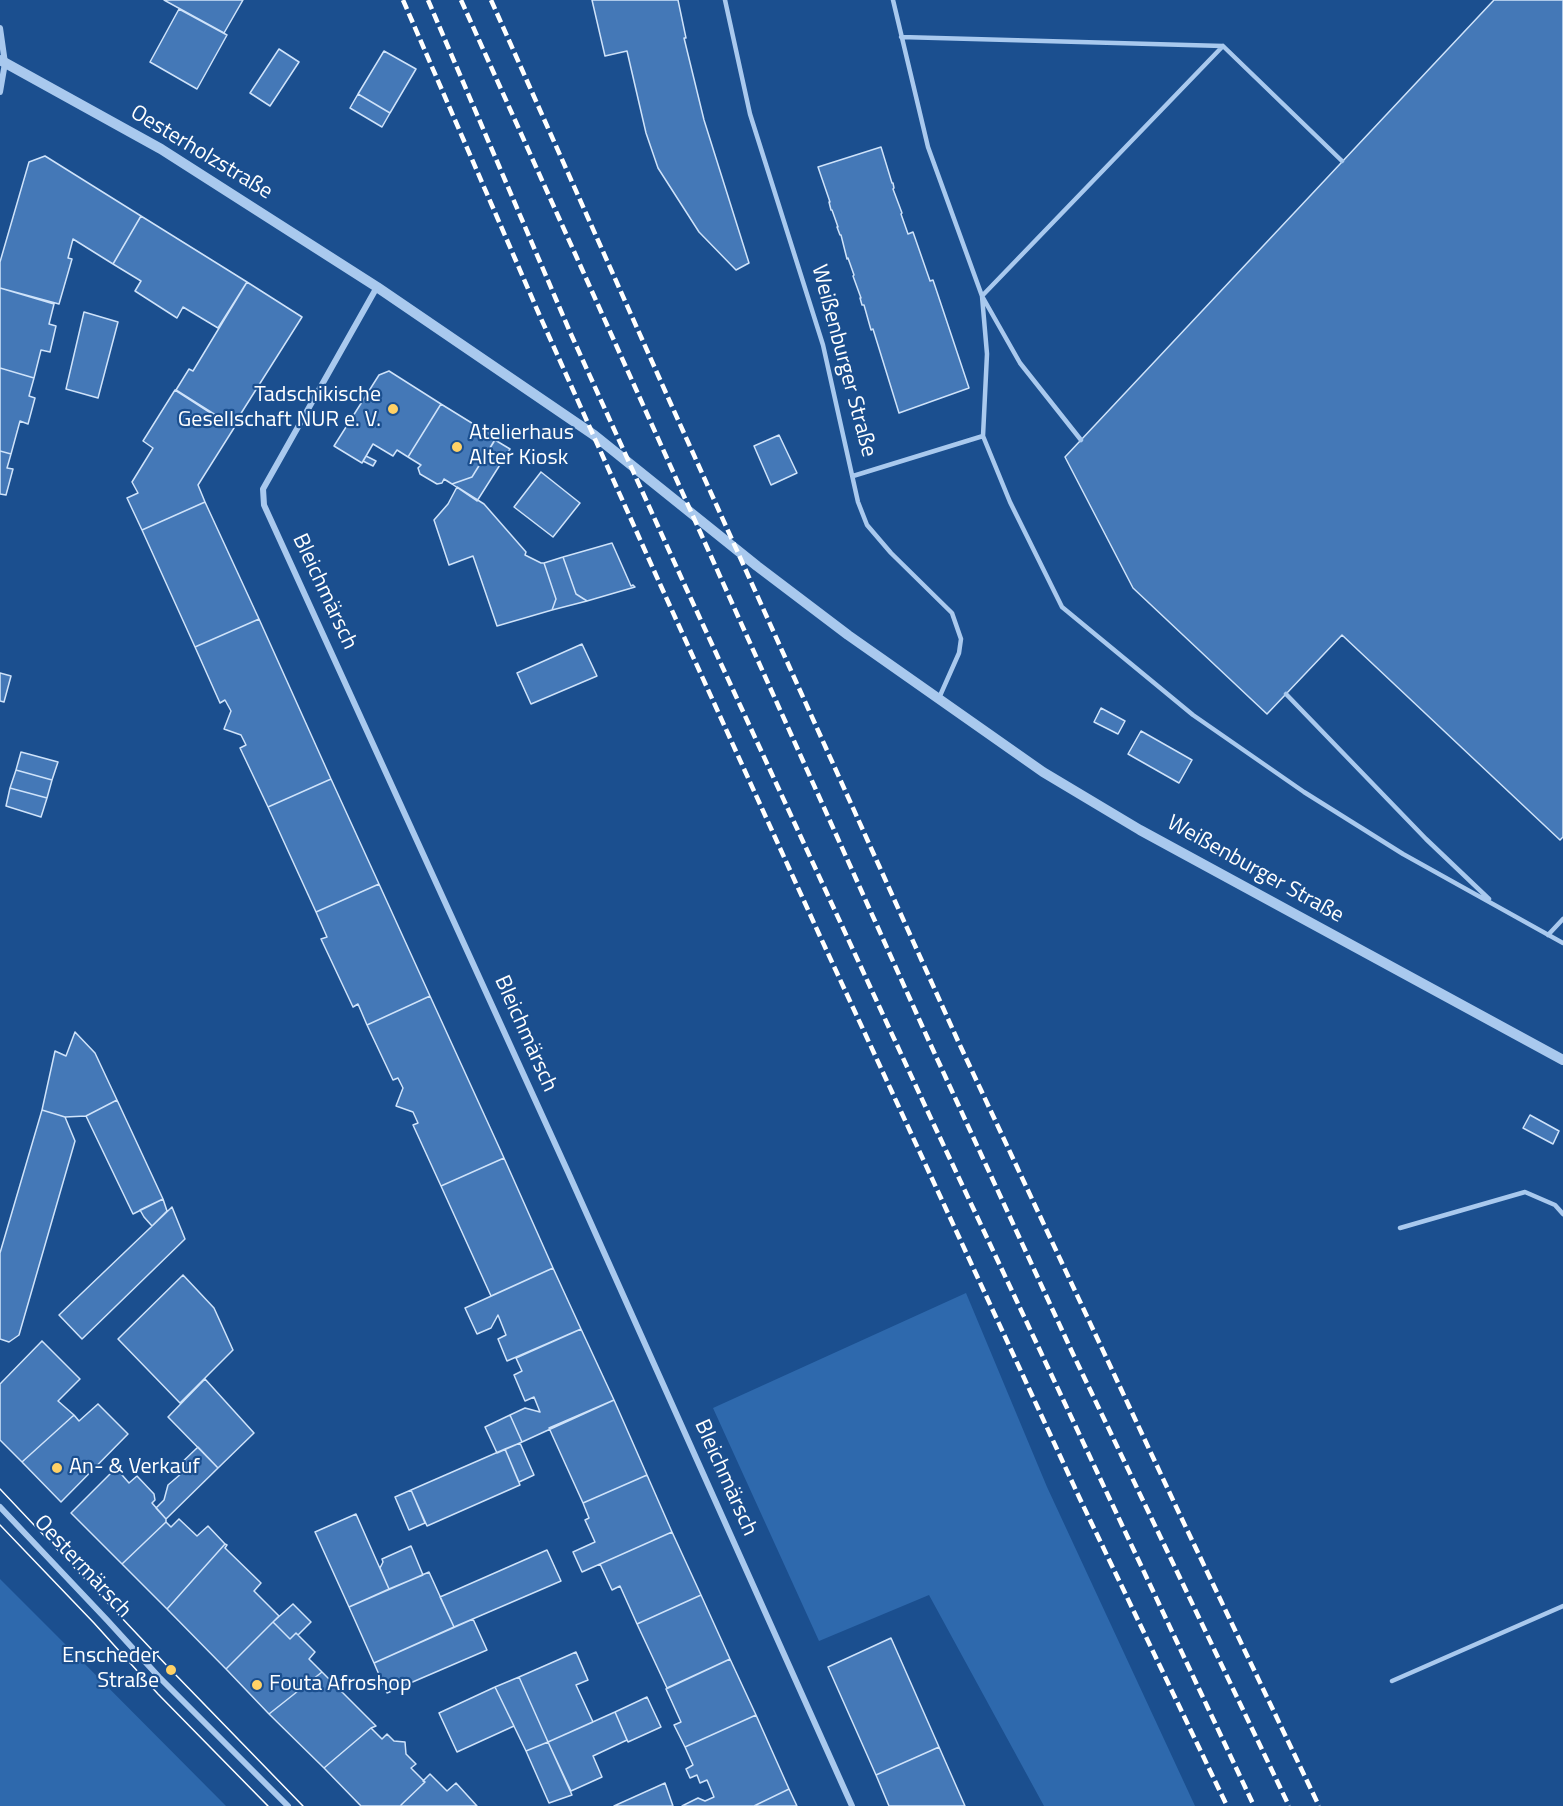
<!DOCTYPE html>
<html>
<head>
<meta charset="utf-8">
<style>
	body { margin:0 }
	canvas { display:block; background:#1b4f8f }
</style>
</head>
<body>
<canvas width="1563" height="1806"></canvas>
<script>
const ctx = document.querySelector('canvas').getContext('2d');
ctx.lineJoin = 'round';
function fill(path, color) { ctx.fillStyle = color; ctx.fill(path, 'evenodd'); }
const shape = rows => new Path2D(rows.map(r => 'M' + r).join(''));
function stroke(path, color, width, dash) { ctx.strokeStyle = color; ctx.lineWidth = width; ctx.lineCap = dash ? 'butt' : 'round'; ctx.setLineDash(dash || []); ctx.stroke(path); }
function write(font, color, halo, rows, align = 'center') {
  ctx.font = font + ' "Titillium Web",sans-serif'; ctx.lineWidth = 4.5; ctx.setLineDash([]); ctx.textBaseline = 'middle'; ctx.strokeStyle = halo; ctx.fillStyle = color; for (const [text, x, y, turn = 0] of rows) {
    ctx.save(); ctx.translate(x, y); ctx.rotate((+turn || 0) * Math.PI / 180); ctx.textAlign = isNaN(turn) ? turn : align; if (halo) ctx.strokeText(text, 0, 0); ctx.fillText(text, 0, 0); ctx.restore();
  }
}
fill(shape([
	[966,1293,1047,1487,1195,1806,1044,1806,929,1595,819,1641,713,1408],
	[0,1579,57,1636,226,1806,0,1806]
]), '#2e69ad');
const building = shape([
	[164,0,243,0,224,33,164,0],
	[592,0,678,0,686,38,684,38,704,120,749,263,736,270,699,232,658,168,646,133,627,51,605,56,592,0],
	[1494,0,1563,0,1563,837,1560,840,1342,635,1267,714,1133,588,1065,457,1494,0],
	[179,9,227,35,197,89,150,62,179,9],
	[279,49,299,62,270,106,250,93,279,49],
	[384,51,416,69,390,113,358,94,384,51],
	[358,94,390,113,382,127,350,108,358,94],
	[881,147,892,183,893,183,894,188,893,189,902,213,901,214,908,234,913,232,930,281,933,280,969,388,899,413,873,329,871,330,864,305,862,305,860,298,861,298,853,276,854,275,848,258,847,259,841,235,840,235,837,227,838,227,832,210,831,210,829,202,830,202,818,167,881,147],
	[45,156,141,216,113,264,73,239,68,258,72,259,59,304,0,288,0,262,29,162,45,156],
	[141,216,247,282,218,328,183,307,177,318,135,291,141,281,113,264,141,216],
	[247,282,302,317,233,426,176,390,189,369,193,371,247,282],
	[0,288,54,304,49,324,56,326,50,352,41,350,34,378,0,368,0,288],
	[84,312,118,322,98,398,66,389,84,312],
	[0,368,34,378,29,396,35,398,28,424,20,421,11,454,0,451,0,368],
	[389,371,441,404,408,457,397,450,393,456,373,444,362,463,334,446,379,375,389,371],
	[175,390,234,428,198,485,205,502,142,530,127,498,138,493,132,482,153,448,143,441,175,390],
	[441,404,496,438,472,477,452,484,444,479,442,483,437,484,420,474,418,468,421,465,408,457,441,404],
	[779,435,797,473,771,485,754,446,779,435],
	[495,440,510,449,477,501,452,484,472,477,495,440],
	[0,451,11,454,7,468,13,469,6,495,0,494,0,451],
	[366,456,376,461,373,466,363,461,366,456],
	[541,472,580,503,553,537,514,507,541,472],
	[457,487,484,504,526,552,525,555,541,563,544,563,556,599,552,610,497,626,473,556,449,565,434,520,448,504,457,487],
	[205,502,259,619,195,647,142,530,205,502],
	[612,543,631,586,633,585,635,587,587,601,576,594,563,557,612,543],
	[563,557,576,594,587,601,552,610,556,599,544,563,563,557],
	[259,619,331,779,268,807,240,748,246,745,241,735,224,729,231,711,225,700,220,703,195,647,259,619],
	[582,644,597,676,531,704,517,673,582,644],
	[0,673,11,676,4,702,0,701,0,673],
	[1101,708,1125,721,1118,734,1094,722,1101,708],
	[1141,731,1192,760,1179,783,1128,754,1141,731],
	[21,752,58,762,52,780,16,770,21,752],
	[16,770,52,780,47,798,10,788,16,770],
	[331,779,379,884,316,912,268,807,331,779],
	[10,788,47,798,41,817,6,806,10,788],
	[379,884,430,996,367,1025,358,1004,353,1007,321,939,327,937,316,912,379,884],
	[430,996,504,1158,441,1186,413,1125,418,1123,413,1112,396,1106,403,1088,398,1078,393,1080,367,1025,430,996],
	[75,1032,95,1053,117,1100,86,1116,65,1117,42,1110,55,1051,66,1056,75,1032],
	[117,1100,163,1199,133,1214,86,1116,117,1100],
	[42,1110,65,1117,75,1141,19,1335,9,1342,0,1339,0,1253,42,1110],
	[1530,1115,1559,1131,1553,1144,1523,1128,1530,1115],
	[504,1158,553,1268,491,1296,441,1186,504,1158],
	[163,1199,167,1211,152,1226,144,1217,140,1210,163,1199],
	[172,1207,185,1239,82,1339,59,1315,172,1207],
	[553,1268,581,1329,507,1361,498,1339,506,1335,498,1315,491,1328,477,1334,465,1308,553,1268],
	[183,1275,214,1308,233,1350,180,1403,118,1339,183,1275],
	[581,1329,614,1400,522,1442,510,1415,525,1408,540,1412,534,1397,525,1401,514,1375,522,1371,516,1358,581,1329],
	[42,1341,80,1379,58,1401,74,1415,22,1462,0,1440,0,1384,42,1341],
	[205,1379,254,1433,218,1468,168,1417,205,1379],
	[614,1400,647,1475,583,1503,549,1428,614,1400],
	[98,1404,128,1434,61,1502,22,1462,74,1415,79,1421,98,1404],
	[510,1415,522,1442,497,1453,485,1427,510,1415],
	[520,1443,534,1475,519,1482,505,1449,520,1443],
	[198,1447,218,1468,166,1519,156,1508,164,1500,168,1485,182,1473,176,1468,198,1447],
	[505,1449,520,1485,427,1526,411,1490,505,1449],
	[116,1468,129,1483,137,1476,154,1494,155,1500,152,1503,166,1519,166,1522,122,1564,71,1513,116,1468],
	[647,1475,672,1532,582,1572,573,1552,595,1542,585,1520,589,1518,583,1503,647,1475],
	[411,1490,425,1523,409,1530,395,1497,411,1490],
	[356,1514,389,1589,349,1607,315,1532,356,1514],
	[179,1519,197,1536,208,1526,225,1544,167,1609,122,1564,166,1522,171,1527,179,1519],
	[672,1532,701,1595,637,1624,620,1586,612,1590,600,1564,672,1532],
	[225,1544,227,1545,225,1548,261,1583,254,1591,279,1616,226,1669,167,1609,225,1544],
	[411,1546,423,1575,389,1589,380,1568,383,1562,382,1559,411,1546],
	[547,1550,561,1581,454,1627,440,1597,547,1550],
	[429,1572,454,1627,374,1663,349,1607,429,1572],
	[701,1595,730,1659,667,1688,637,1624,701,1595],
	[293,1604,311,1622,298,1635,296,1633,290,1639,273,1622,293,1604],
	[473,1619,487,1650,387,1693,374,1663,473,1619],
	[273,1622,290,1639,296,1633,315,1652,309,1659,322,1672,269,1714,226,1669,273,1622],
	[891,1638,939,1747,876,1775,828,1667,891,1638],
	[576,1652,588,1680,576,1685,593,1722,548,1742,519,1677,576,1652],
	[730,1659,756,1715,685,1747,674,1725,681,1722,666,1689,730,1659],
	[322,1672,376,1726,371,1728,324,1768,269,1714,322,1672],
	[519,1677,548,1742,526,1751,495,1687,519,1677],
	[495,1687,514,1726,457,1752,439,1713,495,1687],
	[647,1697,661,1727,628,1742,615,1712,647,1697],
	[615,1712,627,1740,593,1756,602,1777,571,1791,548,1742,615,1712],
	[756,1715,789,1789,754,1806,682,1806,698,1798,705,1801,714,1797,707,1780,700,1783,697,1775,690,1778,686,1769,693,1765,685,1747,756,1715],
	[371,1728,382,1739,387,1734,394,1741,405,1742,406,1754,416,1764,411,1768,425,1782,400,1806,361,1806,324,1768,371,1728],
	[548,1742,572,1795,549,1803,526,1751,548,1742],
	[939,1747,965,1806,889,1806,876,1775,939,1747],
	[430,1774,447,1791,456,1783,477,1806,400,1806,425,1782,423,1781,430,1774],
	[665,1783,673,1806,614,1806,665,1783],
	[789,1789,797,1806,754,1806,789,1789]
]);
fill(building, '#4478b7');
stroke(building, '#cfe3fa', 1.5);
stroke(shape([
	[725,0,750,114,823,345,858,502,867,525,891,553,952,613,961,639,959,653,939,698],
	[901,37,1223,46,1342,161],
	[983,436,1010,502,1062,607,1193,715,1304,792,1403,854,1563,943],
	[1081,440,1020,363,982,296,1223,46],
	[853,476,983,436,987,354,982,296,928,147,893,0],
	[1286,694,1426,839,1489,899],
	[1548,935,1563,919],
	[1400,1228,1525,1192,1555,1205,1563,1214],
	[1392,1681,1563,1606]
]), '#a9c9ee', 4.5);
stroke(shape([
	[0,28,5,63,0,92],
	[377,287,263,489,264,505,568,1172,852,1806],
	[0,1507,107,1620,159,1677,288,1806]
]), '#a9c9ee', 6);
stroke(shape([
	[0,60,161,149,377,287,594,435,757,566,848,635,1043,772,1140,830,1563,1060]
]), '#a9c9ee', 10);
stroke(shape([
	[0,1489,171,1670,303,1806],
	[0,1525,94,1623,158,1694,268,1806]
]), '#fff', 1.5);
stroke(shape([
	[403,0,539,314,660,584,819,934,1080,1499,1227,1806],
	[428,0,570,332,686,588,927,1110,1254,1806],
	[461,0,928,1039,1073,1354,1289,1806],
	[491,0,670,402,958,1041,1180,1515,1319,1806]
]), '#fff', 4.5, [10, 4.5]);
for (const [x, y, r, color] of [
	[393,409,6,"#ffd166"],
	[457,447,6,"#ffd166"],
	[57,1468,6,"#ffd166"],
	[171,1670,6,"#ffd166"],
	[257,1685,6,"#ffd166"]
]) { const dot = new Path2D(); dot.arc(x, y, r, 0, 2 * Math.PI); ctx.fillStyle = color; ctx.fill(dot); stroke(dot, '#1b4f8f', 2); }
write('22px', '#fff', '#1b4f8f', [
	["Oesterholzstraße",201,153,31],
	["Weißenburger Straße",843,361,75],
	["Bleichmärsch",324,592,65],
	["Weißenburger Straße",1255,870,29],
	["Bleichmärsch",525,1034,66],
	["Bleichmärsch",725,1478,66],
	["Oestermärsch",82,1567,47]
]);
write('22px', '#fff', '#1b4f8f', [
	["Tadschikische",381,396,"right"],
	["Gesellschaft NUR e. V.",381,421,"right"],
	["Atelierhaus",469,434],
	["Alter Kiosk",469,459],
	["An- & Verkauf",69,1468],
	["Enscheder",159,1657,"right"],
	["Straße",159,1682,"right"],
	["Fouta Afroshop",269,1685]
], 'left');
</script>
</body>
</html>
